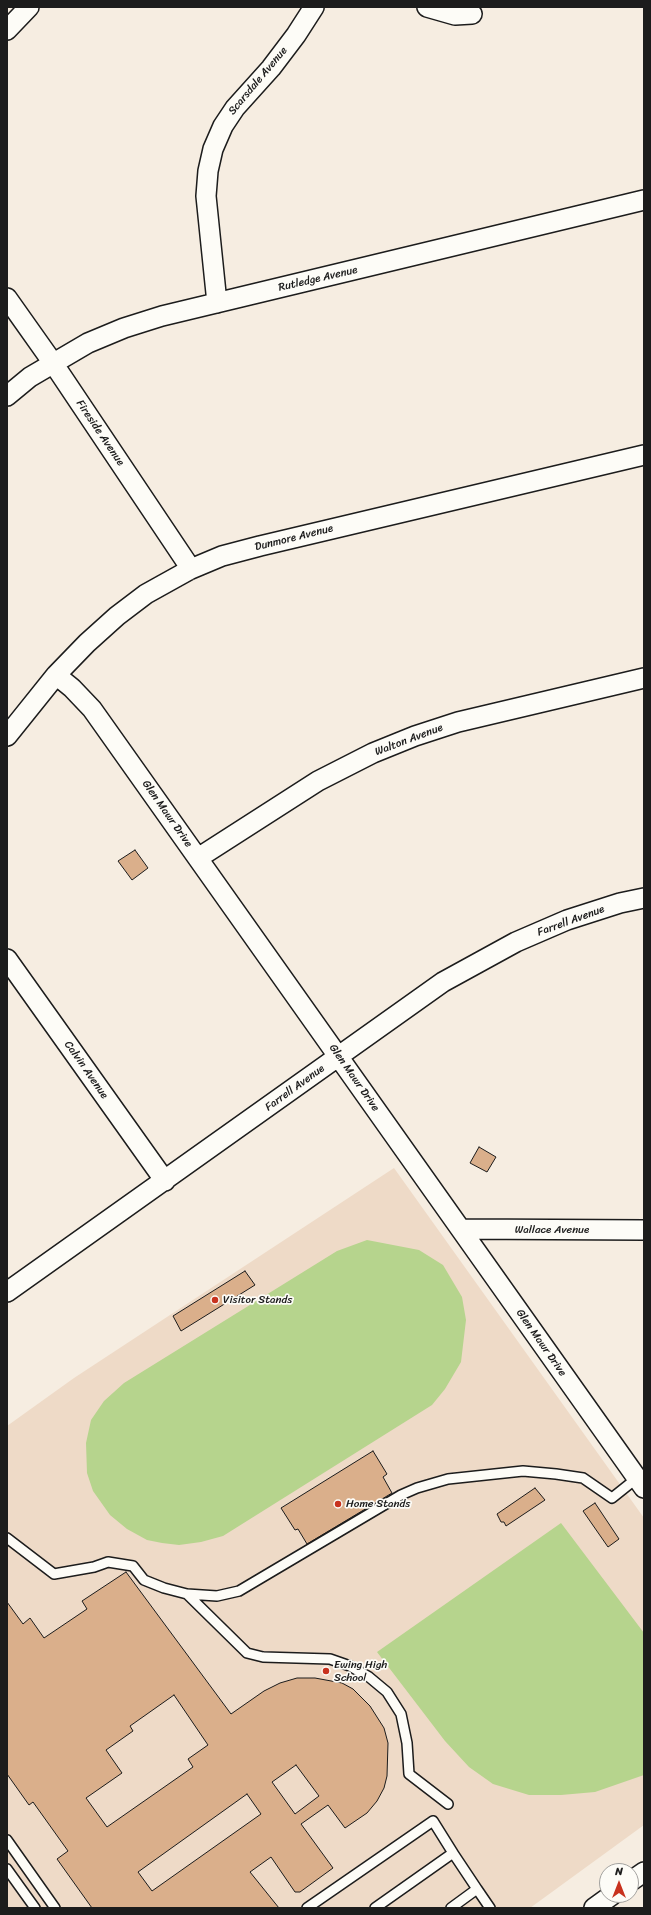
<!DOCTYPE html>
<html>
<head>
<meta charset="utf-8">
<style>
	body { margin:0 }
	#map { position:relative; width:651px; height:1915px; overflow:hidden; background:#f6ede1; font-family:Sriracha,sans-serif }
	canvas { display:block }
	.frame { position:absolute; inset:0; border:8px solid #1c1c1c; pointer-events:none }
	.north { position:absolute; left:599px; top:1863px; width:40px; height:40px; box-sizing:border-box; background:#fdfcf7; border:1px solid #a3a29f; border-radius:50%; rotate:0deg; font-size:11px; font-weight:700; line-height:16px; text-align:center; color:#1c1c1c }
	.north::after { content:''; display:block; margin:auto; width:14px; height:18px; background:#c8321e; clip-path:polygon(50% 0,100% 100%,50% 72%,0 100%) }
</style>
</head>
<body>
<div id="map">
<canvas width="651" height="1915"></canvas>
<div class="frame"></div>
<div class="north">N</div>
</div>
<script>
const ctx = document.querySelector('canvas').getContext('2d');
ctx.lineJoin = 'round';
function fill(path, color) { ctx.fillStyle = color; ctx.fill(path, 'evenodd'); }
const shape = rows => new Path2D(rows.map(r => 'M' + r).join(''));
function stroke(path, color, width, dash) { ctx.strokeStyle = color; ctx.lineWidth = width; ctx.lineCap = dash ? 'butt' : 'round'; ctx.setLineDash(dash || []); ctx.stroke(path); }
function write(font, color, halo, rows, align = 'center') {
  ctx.font = font + ' Sriracha,sans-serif'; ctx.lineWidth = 3.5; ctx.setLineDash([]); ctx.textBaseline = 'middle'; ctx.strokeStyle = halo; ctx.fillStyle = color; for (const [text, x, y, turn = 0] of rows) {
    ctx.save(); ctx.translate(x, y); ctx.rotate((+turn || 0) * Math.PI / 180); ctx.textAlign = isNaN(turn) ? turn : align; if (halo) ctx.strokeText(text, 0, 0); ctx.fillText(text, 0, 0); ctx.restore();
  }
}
fill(shape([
	[394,1168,644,1518,644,1825,530,1908,7,1908,7,1426,74,1378]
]), '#eedac7');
fill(shape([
	[367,1240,419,1250,443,1265,462,1297,466,1320,461,1362,445,1389,432,1405,223,1536,201,1542,179,1545,162,1543,147,1540,127,1529,110,1515,93,1491,87,1473,86,1443,91,1420,104,1401,124,1383,337,1251],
	[561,1523,644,1633,644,1775,595,1792,561,1795,529,1795,493,1784,469,1767,445,1741,377,1652]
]), '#b6d48d');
const building = shape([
	[135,850,148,868,132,880,118,861,135,850],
	[479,1147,496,1157,487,1172,470,1163,479,1147],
	[245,1271,255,1285,181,1331,173,1316,245,1271],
	[373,1451,387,1474,383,1477,392,1493,307,1544,298,1529,295,1530,281,1508,373,1451],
	[535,1488,545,1500,506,1526,504,1522,501,1522,497,1514,535,1488],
	[595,1503,619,1539,608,1547,583,1511,595,1503],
	[126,1572,231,1714,264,1691,280,1683,297,1678,315,1678,342,1683,353,1689,370,1706,384,1728,388,1743,387,1776,384,1788,377,1801,367,1813,345,1828,328,1805,301,1824,333,1868,300,1892,295,1892,271,1857,250,1872,279,1908,92,1908,57,1859,68,1851,33,1802,29,1805,7,1774,7,1602,23,1624,30,1618,44,1638,87,1609,82,1601,126,1572],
	[174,1695,208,1745,188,1759,193,1767,107,1827,86,1798,122,1773,106,1750,133,1731,130,1726,174,1695],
	[296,1765,319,1796,295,1814,272,1782,296,1765],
	[247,1794,261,1814,152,1891,138,1872,247,1794]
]);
fill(building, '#daaf8b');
stroke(building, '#1c1c1c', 1);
const service = shape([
	[7,1538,54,1574,94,1567,108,1562,133,1566,144,1580,164,1588,187,1594,247,1653,263,1657,330,1659,350,1666,369,1677,387,1692,401,1714,407,1743,409,1774,448,1804],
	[187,1594,217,1596,239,1591,401,1495,417,1488,448,1479,523,1471,556,1474,583,1478,612,1498,637,1478],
	[7,1840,55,1908],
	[7,1869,35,1908],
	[477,1889,490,1908],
	[307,1908,433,1821,453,1853,375,1908],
	[451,1908,477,1889,453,1853]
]);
const minor = shape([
	[427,7,455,15,472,14],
	[7,30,29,7],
	[7,298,53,363,191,569],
	[217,303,206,196,208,171,213,149,223,126,235,108,271,68,296,35,314,7],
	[7,396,30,377,88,343,124,328,162,316,644,200],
	[56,675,72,688,92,709,644,1488],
	[7,736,56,675,87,643,117,616,146,594,191,569,222,556,260,546,644,455],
	[198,858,318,781,373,753,415,736,458,722,644,678],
	[7,959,165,1181],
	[461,1229,644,1230],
	[7,1292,443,982,516,942,567,920,620,903,644,898],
	[631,1881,644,1872],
	[594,1908,612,1895]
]);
stroke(service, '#1c1c1c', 12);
stroke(minor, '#1c1c1c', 22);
stroke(service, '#fdfcf7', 9);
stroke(minor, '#fdfcf7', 19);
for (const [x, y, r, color] of [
	[215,1300,4,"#c8321e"],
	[338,1504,4,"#c8321e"],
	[326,1671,4,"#c8321e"]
]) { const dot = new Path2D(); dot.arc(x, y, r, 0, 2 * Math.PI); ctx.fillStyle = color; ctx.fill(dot); stroke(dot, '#fdfcf7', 1.5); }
write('11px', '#1c1c1c', '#fdfcf7', [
	["Scarsdale Avenue",258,81,-50],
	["Rutledge Avenue",318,279,-13],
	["Fireside Avenue",100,433,56],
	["Dunmore Avenue",294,538,-14],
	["Walton Avenue",409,740,-21],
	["Glen Mawr Drive",167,814,55],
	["Farrell Avenue",571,921,-20],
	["Calvin Avenue",86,1070,55],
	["Glen Mawr Drive",354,1078,55],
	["Farrell Avenue",295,1088,-36],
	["Wallace Avenue",552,1230],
	["Glen Mawr Drive",541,1343,55]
]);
write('11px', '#1c1c1c', '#fdfcf7', [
	["Visitor Stands",223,1300],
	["Home Stands",346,1504],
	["Ewing High",334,1665],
	["School",334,1678]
], 'left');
</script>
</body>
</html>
